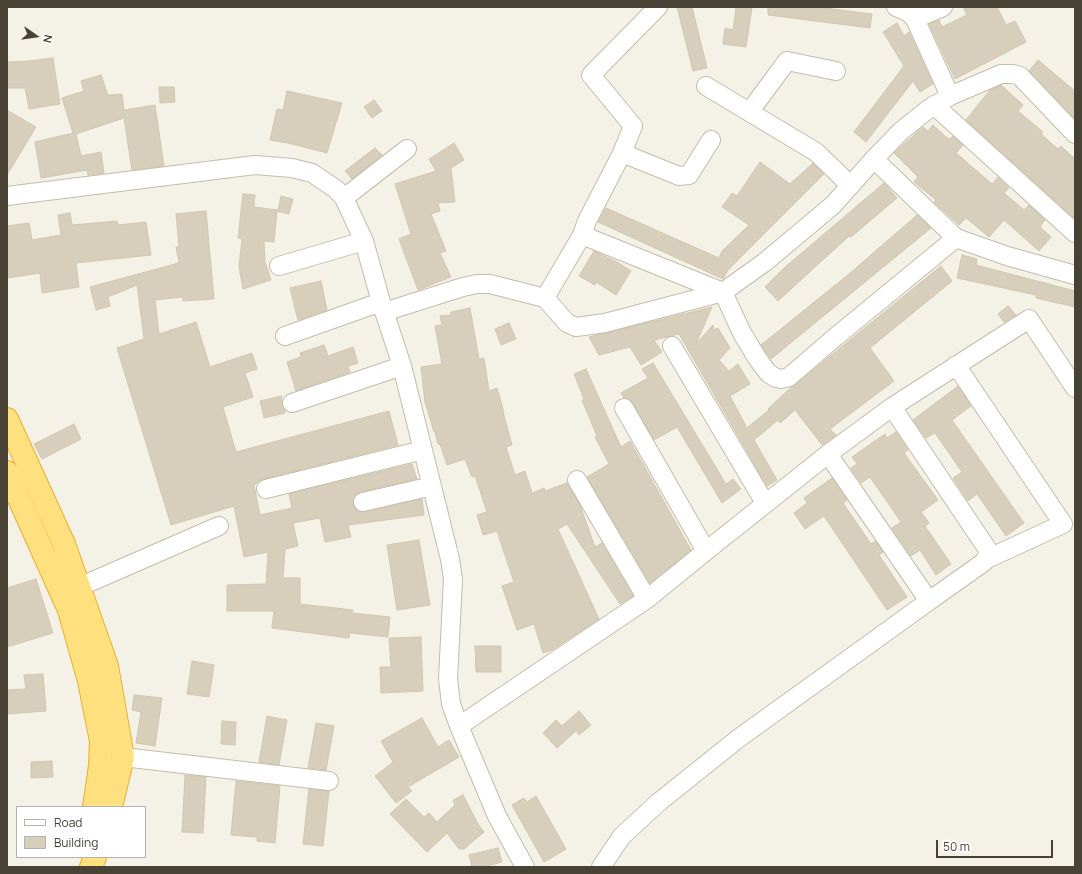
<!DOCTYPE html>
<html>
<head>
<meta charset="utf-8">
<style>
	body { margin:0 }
	#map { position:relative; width:1082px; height:874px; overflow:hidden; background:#f4f1e6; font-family:Manrope,sans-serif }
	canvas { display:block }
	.frame { position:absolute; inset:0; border:8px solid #484235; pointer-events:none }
	.legend { position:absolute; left:16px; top:806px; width:130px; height:52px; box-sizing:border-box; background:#fff; border:1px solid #b6b3ae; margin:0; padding:5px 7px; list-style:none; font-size:12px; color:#484235 }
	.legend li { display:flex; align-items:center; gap:8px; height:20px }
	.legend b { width:20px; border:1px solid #b6b3ae }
	.north { position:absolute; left:16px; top:16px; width:40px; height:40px; -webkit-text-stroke:3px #fff; paint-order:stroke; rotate:103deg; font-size:11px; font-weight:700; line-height:16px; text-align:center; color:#484235 }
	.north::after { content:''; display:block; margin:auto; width:14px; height:18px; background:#484235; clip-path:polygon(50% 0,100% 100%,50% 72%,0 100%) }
	.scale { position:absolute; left:936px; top:840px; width:117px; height:18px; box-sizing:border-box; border:2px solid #484235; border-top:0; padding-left:5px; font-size:12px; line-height:14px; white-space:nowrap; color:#484235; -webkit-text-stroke:3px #fff; paint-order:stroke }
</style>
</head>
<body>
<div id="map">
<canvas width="1082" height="874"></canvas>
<div class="frame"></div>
<ul class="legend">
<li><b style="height:5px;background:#fff"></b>Road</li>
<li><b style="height:11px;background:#d7cebb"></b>Building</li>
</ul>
<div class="north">N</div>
<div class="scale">50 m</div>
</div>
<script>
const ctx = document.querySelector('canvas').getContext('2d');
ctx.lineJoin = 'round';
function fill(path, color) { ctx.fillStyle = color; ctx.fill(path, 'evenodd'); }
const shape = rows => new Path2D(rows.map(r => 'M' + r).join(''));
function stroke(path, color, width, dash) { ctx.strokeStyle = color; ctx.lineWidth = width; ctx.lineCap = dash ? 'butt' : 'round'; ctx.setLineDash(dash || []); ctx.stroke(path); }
const building = shape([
	[677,7,692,7,707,68,693,71,677,7],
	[736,7,752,7,746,47,723,44,725,28,733,30,736,7],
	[768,7,817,7,872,14,870,28,768,15,768,7],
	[963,7,997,7,1006,25,1015,21,1026,42,955,79,929,24,939,20,942,27,967,15,963,7],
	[897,23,904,36,909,32,933,84,920,92,913,81,866,142,854,132,904,66,883,32,897,23],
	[53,58,60,104,29,109,25,88,7,88,7,62,29,61,53,58],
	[1038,60,1075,91,1075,119,1029,71,1038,60],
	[101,75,108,95,122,94,124,110,155,105,164,166,132,170,124,118,76,134,81,156,101,152,104,173,88,175,87,170,41,178,35,142,73,133,62,98,84,91,81,81,101,75],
	[1001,85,1023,105,1018,111,1043,132,1041,134,1058,149,1061,146,1075,159,1075,219,966,120,990,90,1001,85],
	[159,87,174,87,175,102,160,103,159,87],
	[287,91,342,103,327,153,288,143,270,140,277,109,283,110,287,91],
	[374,100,382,111,372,118,364,107,374,100],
	[7,110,36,127,7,175,7,110],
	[933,125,946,137,950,139,953,136,963,145,956,153,992,184,998,177,1009,188,1004,193,1024,210,1029,205,1045,220,1040,227,1051,237,1039,251,1004,220,989,237,966,218,959,225,934,202,936,200,914,182,918,177,894,153,923,127,928,131,933,125],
	[454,143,464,160,451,168,455,202,438,203,440,211,431,214,446,251,440,253,451,277,418,290,399,239,411,234,395,184,436,171,429,159,454,143],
	[375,148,382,155,352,179,345,171,375,148],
	[760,162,790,184,813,163,824,174,728,270,723,279,598,222,606,208,719,258,722,251,749,225,722,207,732,193,737,196,760,162],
	[884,183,897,198,851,237,849,236,778,301,765,287,784,268,884,183],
	[243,194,255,195,254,207,278,210,281,196,293,199,289,214,277,211,274,242,264,241,265,262,271,280,243,289,239,267,242,239,238,238,243,194],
	[206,211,214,299,183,301,183,297,155,300,159,334,196,322,210,367,252,353,257,369,245,373,253,397,223,407,236,452,389,411,398,445,263,479,254,485,260,515,292,508,289,494,412,464,417,479,360,492,356,495,353,504,356,509,365,512,422,499,424,515,348,525,351,537,325,542,320,518,293,523,298,546,285,549,283,578,300,578,300,604,353,610,352,613,390,617,388,637,350,633,349,638,272,628,274,611,227,611,227,585,266,584,268,552,244,557,234,506,171,525,117,348,144,339,137,285,108,297,110,306,96,310,90,287,179,263,176,247,179,247,176,214,206,211],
	[70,213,72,225,117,221,118,225,146,222,151,255,76,263,79,287,42,293,40,273,7,278,7,226,29,223,32,240,61,235,58,215,70,213],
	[917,215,931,228,771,359,761,345,849,274,917,215],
	[594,251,617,262,631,271,616,295,596,282,595,285,579,276,594,251],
	[962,255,977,259,976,265,1075,291,1075,307,1036,298,1036,295,957,278,962,255],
	[941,266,952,281,870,348,894,381,830,429,836,435,822,445,795,410,780,423,778,420,754,440,777,480,767,486,679,334,654,340,662,352,641,365,630,347,599,355,589,337,712,307,696,344,713,325,714,330,718,328,730,348,719,360,729,371,738,364,750,384,730,396,747,428,769,410,768,409,786,392,941,266],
	[321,281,327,310,298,320,290,288,321,281],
	[1008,306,1016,315,1004,322,998,314,1008,306],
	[470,308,479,359,484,358,489,391,497,388,504,412,503,412,512,445,506,447,515,475,525,471,532,493,544,488,545,491,567,483,580,505,595,547,602,543,633,596,620,604,567,524,558,529,599,619,552,650,543,653,534,624,517,630,502,586,514,582,497,531,483,535,477,515,487,512,475,476,472,477,465,459,447,465,440,444,438,444,435,432,434,432,425,402,421,367,442,364,435,326,442,325,440,316,451,315,451,312,470,308],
	[509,323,516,339,501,345,495,329,509,323],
	[324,345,328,356,353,347,358,363,348,366,350,372,296,391,287,362,301,357,300,353,324,345],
	[653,363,726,484,733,479,741,489,722,503,677,427,654,440,633,403,629,399,624,398,621,393,648,378,642,369,653,363],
	[586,369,621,447,630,441,691,550,650,583,587,477,609,464,595,437,597,436,582,400,584,399,574,374,586,369],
	[958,386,971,406,952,420,1024,523,1006,536,977,494,968,501,953,478,962,472,935,433,926,438,913,420,958,386],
	[281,396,285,413,264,418,260,401,281,396],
	[74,424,81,439,42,459,34,444,74,424],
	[896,432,908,450,904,453,938,500,921,512,929,523,925,526,951,564,936,575,920,550,911,556,892,528,901,522,870,477,861,483,851,468,857,464,852,457,885,434,887,438,896,432],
	[832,478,847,500,843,503,871,544,875,541,883,552,879,555,907,597,887,610,824,516,805,529,794,513,807,503,804,498,832,478],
	[419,540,430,605,397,610,387,545,419,540],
	[36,579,53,633,7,647,7,588,36,579],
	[421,637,423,691,381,693,380,667,391,667,389,638,421,637],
	[475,646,501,646,501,672,476,672,475,646],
	[192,661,214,665,209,697,187,694,192,661],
	[43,674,46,711,7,714,7,690,26,689,24,675,43,674],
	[134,695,162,698,155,746,136,743,141,712,132,710,134,695],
	[579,711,591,725,579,735,576,731,557,748,543,733,556,720,562,726,579,711],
	[267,716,287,720,279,765,259,762,267,716],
	[422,718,438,747,449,740,459,757,408,787,412,791,396,803,375,776,393,762,381,741,422,718],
	[222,721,236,722,235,745,221,744,222,721],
	[316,723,334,726,326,770,308,768,316,723],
	[52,761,53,777,31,778,31,762,52,761],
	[185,775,206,777,203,833,182,832,185,775],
	[236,781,280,786,275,843,257,841,257,837,231,835,236,781],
	[309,789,329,791,323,846,303,844,309,789],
	[463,795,478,824,484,832,464,849,459,849,447,833,427,852,390,814,406,799,424,817,429,813,437,822,455,805,453,800,463,795],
	[536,796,566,849,544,862,512,805,524,798,527,802,536,796],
	[498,848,502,862,484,867,472,867,469,855,498,848]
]);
fill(building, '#d7cebb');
stroke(building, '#d2c6ae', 1);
const minor = shape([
	[896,7,908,12,915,19,950,96],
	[915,19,943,7],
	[706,86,816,152,850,185],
	[934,105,1075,233],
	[750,111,787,61,836,71],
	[622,153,633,126,591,75,658,7],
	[874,159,956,238],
	[7,196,255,165,292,168,312,173,337,190,344,198,364,241,381,302,402,366,450,559,453,579,448,679,451,704,459,726,497,816,525,867],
	[344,198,407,149],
	[582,235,723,292,742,333,757,358,768,373,776,378,781,379,789,377,833,339,956,238,1007,256,1075,275],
	[279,266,364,241],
	[545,298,582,235,587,221,622,153,679,176,689,175,711,140],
	[384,312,463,287,477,284,490,284,545,298,567,323,576,327,605,323,723,292,765,262,833,205,874,159,901,131,926,111,950,96,1001,74,1013,74,1020,76,1075,134],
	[285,336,381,302],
	[672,346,765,503],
	[956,365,1063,524,987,559],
	[292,403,402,366],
	[892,407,988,550,988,554,984,562,929,601],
	[577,480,647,599],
	[266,489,423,450],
	[363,502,432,486],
	[706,551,828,454,892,407,1029,319,1075,388],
	[79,587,219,526],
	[459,726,647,599,706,551,624,408],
	[123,757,329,781],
	[601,867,622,836,659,802,739,738,929,601,828,454]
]);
const trunk = shape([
	[7,419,64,544,107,666,123,757,111,807],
	[7,472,69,610,89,681,101,741,100,766,94,807],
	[91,867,95,857]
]);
stroke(minor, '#c3bdab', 20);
stroke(trunk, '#e8b02d', 24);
stroke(minor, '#fff', 18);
stroke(trunk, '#ffe07e', 22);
</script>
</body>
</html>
